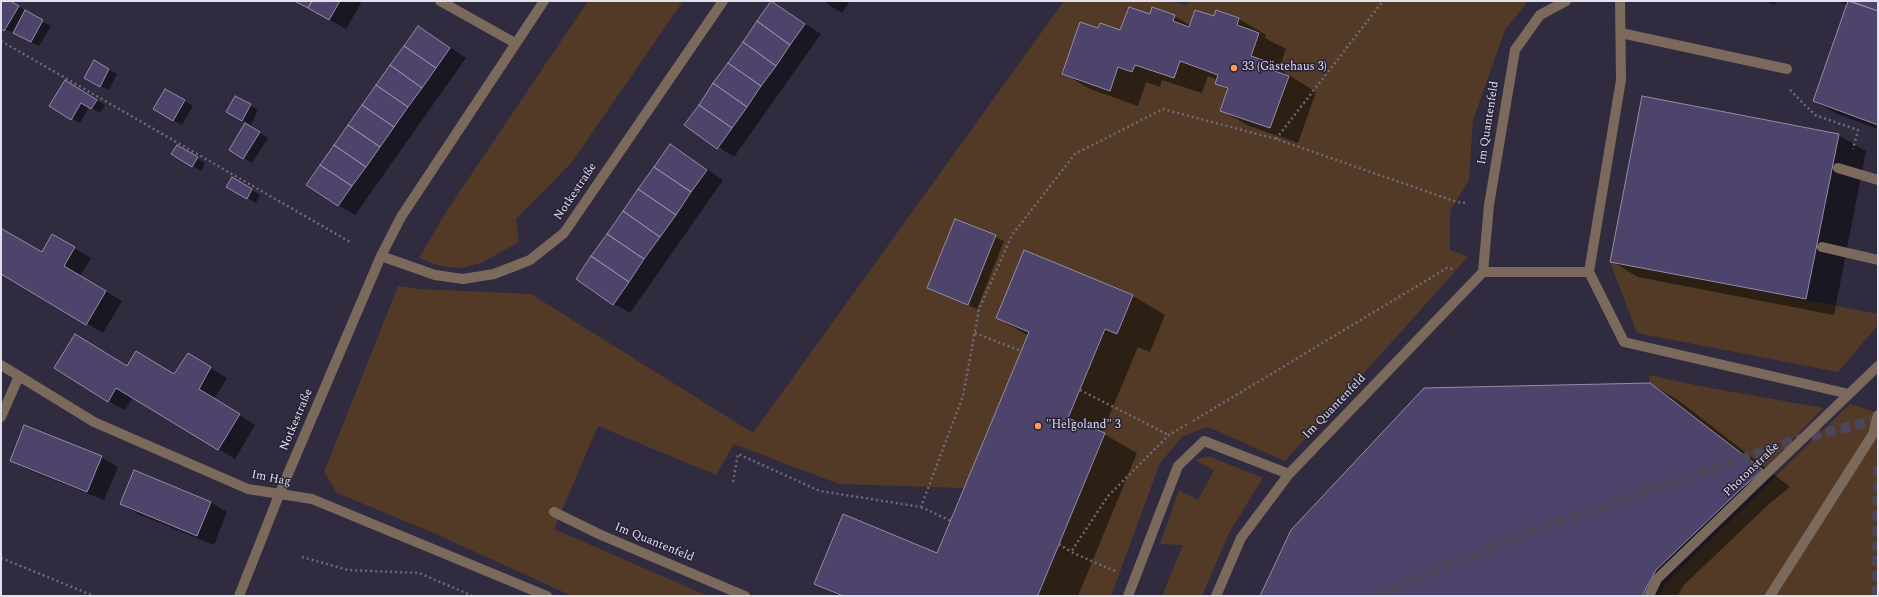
<!DOCTYPE html>
<html>
<head>
<meta charset="utf-8">
<style>
	body { margin:0 }
	#map { position:relative; width:1879px; height:597px; overflow:hidden; background:#302b3f; font-family:Spectral,serif }
	canvas { display:block }
	.frame { position:absolute; inset:0; border:2px solid #e3e0ed; pointer-events:none }
</style>
</head>
<body>
<div id="map">
<canvas width="1879" height="597"></canvas>
<div class="frame"></div>
</div>
<script>
const ctx = document.querySelector('canvas').getContext('2d');
ctx.lineJoin = 'round';
function fill(path, color) { ctx.fillStyle = color; ctx.fill(path, 'evenodd'); }
const shape = rows => new Path2D(rows.map(r => 'M' + r).join(''));
function stroke(path, color, width, dash) { ctx.strokeStyle = color; ctx.lineWidth = width; ctx.lineCap = dash ? 'butt' : 'round'; ctx.setLineDash(dash || []); ctx.stroke(path); }
function write(font, color, halo, rows, align = 'center') {
  ctx.font = font + ' Spectral,serif'; ctx.lineWidth = 3; ctx.setLineDash([]); ctx.textBaseline = 'middle'; ctx.strokeStyle = halo; ctx.fillStyle = color; for (const [text, x, y, turn = 0] of rows) {
    ctx.save(); ctx.translate(x, y); ctx.rotate((+turn || 0) * Math.PI / 180); ctx.textAlign = isNaN(turn) ? turn : align; if (halo) ctx.strokeText(text, 0, 0); ctx.fillText(text, 0, 0); ctx.restore();
  }
}
fill(shape([
	[588,1,683,1,572,162,516,219,519,242,481,263,462,268,440,266,419,258,448,209],
	[1064,1,1165,1,1187,5,1191,1,1528,1,1505,30,1473,120,1469,180,1450,211,1450,250,1468,257,1285,461,1208,427,1183,436,1160,463,1111,596,1038,595,1105,434,1068,418,1105,329,1117,334,1133,295,1024,250,1029,332,964,488,839,484,734,444,716,475,598,426,554,529,708,596,572,596,427,530,337,493,324,472,398,286,420,289,531,294,753,433],
	[1610,262,1878,314,1878,325,1838,372,1637,333],
	[1649,375,1700,386,1823,408,1763,470,1650,383],
	[1850,404,1878,413,1878,596,1659,596,1665,584],
	[1208,456,1263,478,1229,533,1202,596,1162,596,1183,545,1160,544,1179,490,1198,500,1214,470,1195,460]
]), '#533a27');
fill(shape([
	[1,1,9,1,51,26,39,46,1,27],
	[296,1,362,1,346,29],
	[823,1,850,1,842,13],
	[1765,1,1776,1,1775,5],
	[1837,1,1878,1,1878,129,1837,114,1814,101,1848,5],
	[772,2,821,34,734,157,685,125],
	[1150,15,1174,16,1191,26,1215,18,1239,19,1266,35,1265,38,1286,49,1279,69,1316,92,1298,143,1249,126,1221,110,1228,90,1216,83,1217,80,1208,76,1202,93,1162,80,1160,87,1146,82,1138,106,1090,89,1063,73,1098,30,1121,32],
	[419,27,466,58,355,215,338,205],
	[94,62,117,74,109,90,94,83],
	[74,86,105,105,100,113,89,107,80,123,50,106],
	[165,90,193,106,182,125,154,109],
	[250,105,258,110,251,125,236,117],
	[246,124,268,138,252,163,230,149],
	[1838,135,1866,151,1834,315,1638,277,1611,261],
	[670,145,723,180,630,313,614,304],
	[186,151,205,163,201,171,192,166],
	[232,178,260,195,256,203,227,186],
	[955,220,1004,241,977,309,928,288],
	[1,233,42,253,69,245,91,258,80,276,122,301,103,333,1,273],
	[1025,252,1133,296,1165,315,1150,352,1138,347,1102,433,1137,453,1078,596,837,596,815,583,938,554,1029,336,997,318],
	[204,364,227,378,214,399,255,425,235,459,133,397,125,410,108,401,128,367,175,375],
	[1650,384,1678,400,1790,487,1769,504,1683,586,1678,596,1261,596],
	[101,457,118,467,104,500,28,470,11,460],
	[211,502,227,512,214,545,138,514,121,504]
]), '#0007');
const building = shape([
	[1,1,10,1,19,6,4,31,1,29,1,1],
	[294,1,312,1,308,8,294,1],
	[312,1,340,1,329,20,308,8,312,1],
	[771,1,805,24,790,45,757,21,771,1],
	[1848,1,1878,11,1878,125,1813,101,1848,1],
	[1850,1,1878,1,1878,11,1850,1],
	[1129,7,1150,14,1152,7,1175,15,1173,21,1189,27,1195,10,1214,16,1216,10,1239,18,1237,25,1259,33,1251,56,1271,63,1269,69,1289,76,1270,128,1220,111,1228,88,1215,84,1218,75,1180,61,1174,78,1135,65,1132,72,1118,67,1110,91,1062,74,1080,22,1098,28,1100,23,1120,30,1129,7],
	[25,10,43,20,31,42,13,33,25,10],
	[757,21,790,45,776,66,743,42,757,21],
	[418,26,450,48,436,68,404,46,418,26],
	[743,42,776,66,761,86,728,63,743,42],
	[404,46,436,68,422,88,390,65,404,46],
	[94,60,109,69,100,87,84,78,94,60],
	[728,63,761,86,747,107,713,83,728,63],
	[390,65,422,88,408,107,376,85,390,65],
	[65,80,97,100,91,109,81,103,71,120,49,106,65,80],
	[713,83,747,107,732,128,699,105,713,83],
	[376,85,408,107,394,127,362,105,376,85],
	[165,89,185,100,173,121,153,109,165,89],
	[235,96,251,104,242,121,226,112,235,96],
	[1642,96,1839,134,1806,299,1610,262,1642,96],
	[362,105,394,127,380,147,348,125,362,105],
	[699,105,732,128,717,149,684,125,699,105],
	[245,123,260,132,243,159,229,150,245,123],
	[348,125,380,147,366,167,334,145,348,125],
	[670,144,707,170,691,192,654,167,670,144],
	[177,145,198,157,192,167,171,154,177,145],
	[334,145,366,167,352,186,320,165,334,145],
	[320,165,352,186,338,206,306,185,320,165],
	[654,167,691,192,676,215,638,189,654,167],
	[232,177,252,189,247,199,226,187,232,177],
	[638,189,676,215,660,237,623,211,638,189],
	[623,211,660,237,644,259,607,234,623,211],
	[955,219,996,235,968,305,927,288,955,219],
	[2,229,42,252,52,234,75,247,64,266,106,291,86,325,1,274,1,231,2,229],
	[607,234,644,259,629,282,591,256,607,234],
	[1024,250,1133,295,1117,334,1105,329,1068,418,1105,433,1038,595,1041,596,843,596,814,584,843,514,937,553,1029,332,996,318,1024,250],
	[591,256,629,282,613,305,576,279,591,256],
	[75,334,127,366,136,351,174,374,188,353,211,367,199,389,240,414,218,450,116,388,108,402,54,368,75,334],
	[1650,383,1763,470,1742,488,1656,570,1642,596,1260,596,1291,530,1424,388,1650,383],
	[24,425,102,456,87,492,10,461,24,425],
	[134,470,211,502,197,536,120,504,134,470]
]);
fill(building, '#4d436b');
stroke(building, '#938ea6', 1);
stroke(shape([
	[1375,596,1527,533,1799,439,1878,420],
	[1877,596,1878,464]
]), '#4b4659', 10, [10, 5]);
stroke(shape([
	[1,41,350,242],
	[1790,90,1815,115,1858,130,1853,149],
	[1276,139,1383,1],
	[975,333,1021,351],
	[1080,390,1169,435],
	[1193,421,1447,268,1455,269],
	[733,482,738,454,820,491,921,507,963,396,979,309,1012,235,1075,154,1163,109,1276,139,1457,202,1468,203],
	[921,507,951,521],
	[1059,544,1071,552],
	[302,557,348,570,419,573,473,596],
	[1,558,94,596],
	[1115,571,1071,552,1108,496,1169,435,1189,423]
]), '#6e6a7b', 2.5, [2, 3]);
stroke(shape([
	[440,1,515,43],
	[1620,1,1621,80,1589,272,1624,342,1849,394],
	[1621,33,1787,69],
	[1838,168,1878,180],
	[1822,247,1878,260],
	[381,256,435,275,463,279,494,274,530,260,564,233,723,1],
	[1483,272,1489,205,1515,50,1540,15,1566,1],
	[1,365,94,422,248,489,312,499,547,596],
	[1,417,19,376],
	[554,512,601,535,745,596],
	[239,596,279,495,381,256,401,217,544,1],
	[1128,596,1178,466,1204,441,1289,474],
	[1216,596,1241,538,1289,474,1483,272,1589,272],
	[1649,596,1657,579,1878,366],
	[1770,596,1873,434,1878,415]
]), '#7b695c', 10);
for (const [x, y, r, color] of [
	[1234,68,4,"#fb9e51"],
	[1038,426,4,"#fb9e51"]
]) { const dot = new Path2D(); dot.arc(x, y, r, 0, 2 * Math.PI); ctx.fillStyle = color; ctx.fill(dot); stroke(dot, '#262135', 1.5); }
write('12px', '#e3e0ed', '#262135', [
	["33 (Gästehaus 3)",1242,68],
	["\"Helgoland\" 3",1046,426]
], 'left');
write('12px', '#e3e0ed', '#262135', [
	["Im Quantenfeld",1489,123,-81],
	["Notkestraße",576,192,-56],
	["Im Quantenfeld",1335,407,-46],
	["Notkestraße",297,420,-67],
	["Photonstraße",1752,470,-44],
	["Im Hag",271,479,11],
	["Im Quantenfeld",654,543,22]
]);
</script>
</body>
</html>
